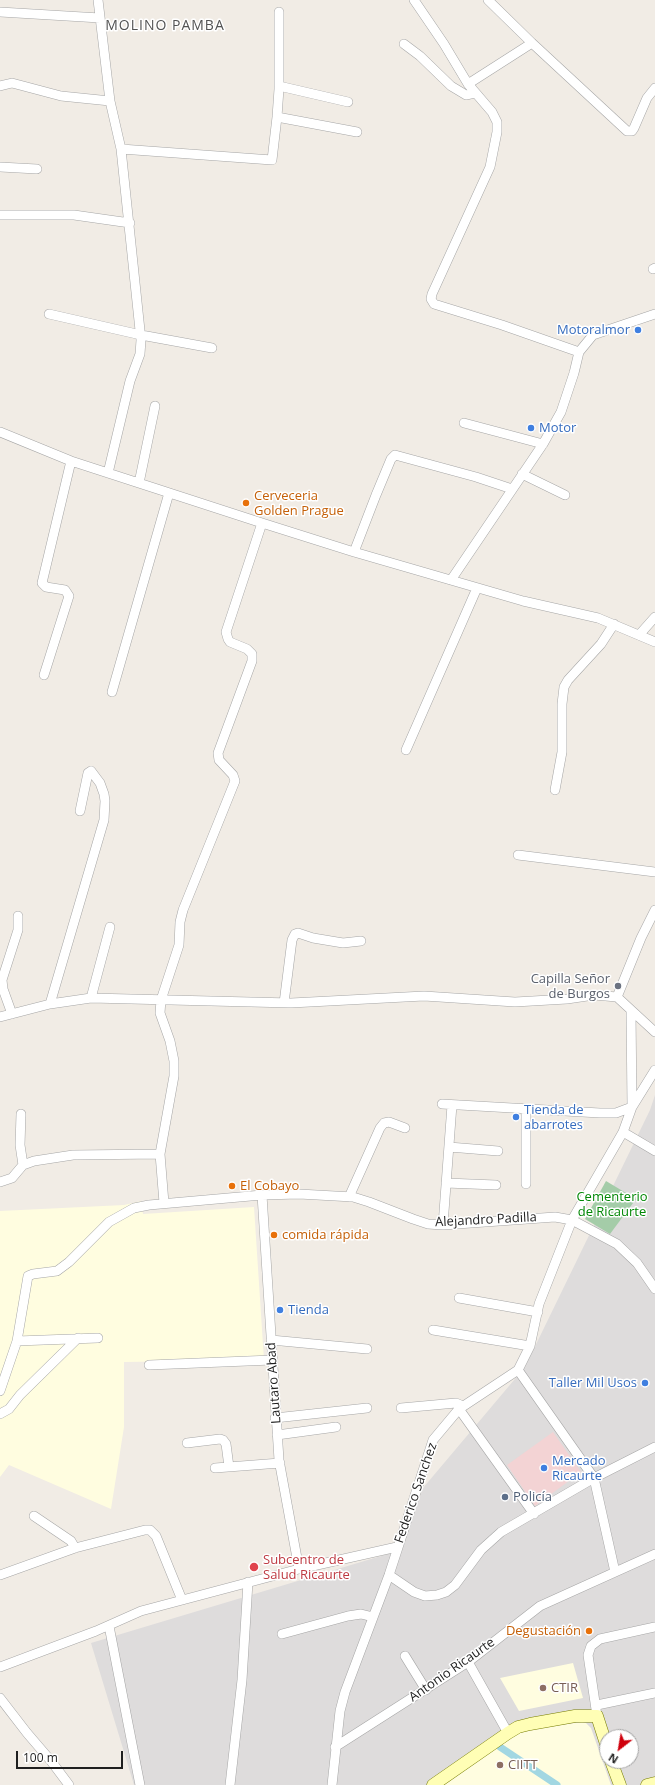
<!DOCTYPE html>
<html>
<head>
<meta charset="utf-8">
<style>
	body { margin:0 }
	#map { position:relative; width:655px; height:1785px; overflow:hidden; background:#f1ece5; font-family:"Open Sans",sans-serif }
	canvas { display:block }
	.north { position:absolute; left:599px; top:1729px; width:40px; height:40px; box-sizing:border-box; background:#fff; border:1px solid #a5a5a5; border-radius:50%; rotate:211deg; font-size:11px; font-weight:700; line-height:16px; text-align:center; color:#1f1f1f }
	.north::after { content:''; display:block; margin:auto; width:14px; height:18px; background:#cf000c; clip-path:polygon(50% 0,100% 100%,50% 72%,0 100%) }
	.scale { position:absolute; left:16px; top:1751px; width:107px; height:18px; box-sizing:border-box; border:2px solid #1f1f1f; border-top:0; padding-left:5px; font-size:12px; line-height:14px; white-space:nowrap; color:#1f1f1f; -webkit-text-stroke:3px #fff; paint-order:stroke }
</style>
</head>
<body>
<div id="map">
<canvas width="655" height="1785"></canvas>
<div class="north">N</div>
<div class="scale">100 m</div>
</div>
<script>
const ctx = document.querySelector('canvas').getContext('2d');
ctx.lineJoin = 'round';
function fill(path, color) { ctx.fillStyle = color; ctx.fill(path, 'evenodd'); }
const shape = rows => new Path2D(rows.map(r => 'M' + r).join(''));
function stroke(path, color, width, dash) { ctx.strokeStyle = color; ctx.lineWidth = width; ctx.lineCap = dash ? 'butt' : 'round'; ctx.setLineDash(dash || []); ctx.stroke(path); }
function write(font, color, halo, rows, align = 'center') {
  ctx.font = font + ' "Open Sans",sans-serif'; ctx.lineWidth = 3; ctx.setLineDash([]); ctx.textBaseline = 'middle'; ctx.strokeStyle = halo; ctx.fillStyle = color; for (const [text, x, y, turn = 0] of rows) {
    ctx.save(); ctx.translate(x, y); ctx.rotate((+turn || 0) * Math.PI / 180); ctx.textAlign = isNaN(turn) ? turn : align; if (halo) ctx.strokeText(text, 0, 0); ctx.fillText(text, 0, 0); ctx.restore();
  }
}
fill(shape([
	[655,1095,655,1785,134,1785,91,1643,401,1550,423,1488,525,1367,650,1110],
	[607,1737,631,1737,631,1761,607,1761]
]), '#dedcdc');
fill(shape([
	[553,1432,581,1472,535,1506,507,1465]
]), '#f3d3d4');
fill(shape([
	[141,1201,143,1214,254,1207,264,1360,124,1362,124,1427,111,1509,9,1465,0,1477,0,1211,124,1205],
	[573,1663,583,1698,519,1711,500,1678],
	[582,1722,586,1723,591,1728,611,1785,443,1785,515,1735,525,1730]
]), '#fffde0');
fill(shape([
	[606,1181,636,1199,610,1234,585,1219]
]), '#a4cca8');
stroke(shape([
	[500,1747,557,1785]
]), '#a2d7e2', 7);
const minor = shape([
	[98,0,110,101,121,149,141,340,140,354,130,381,108,473],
	[414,0,444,44,468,84,492,112,497,122,497,132,490,167,432,294,431,299,434,304,502,325,579,352,593,335,655,314],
	[488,0,532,43,627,131,632,131,634,128,647,98,655,88],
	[0,12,100,18],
	[404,44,420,56,451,86,466,95,475,93],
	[468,84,532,43],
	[0,86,12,83,61,96,110,101],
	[279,86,348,102],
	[277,117,357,132],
	[121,149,272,160,277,117,279,89,279,12],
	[0,167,37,169],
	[0,215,74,215,130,223],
	[653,269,655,268],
	[49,314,141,335,212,348],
	[464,423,543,444],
	[0,432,71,461,262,523,354,552,523,601,598,618,655,642],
	[522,474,565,495],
	[139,483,155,406],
	[354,552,376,495,391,459,395,455,476,477,512,489],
	[451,580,543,444,561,412,574,373,579,352],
	[639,635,655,617],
	[44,675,69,596,65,590,46,587,42,583,71,461],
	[112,692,169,493],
	[406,750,477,588],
	[555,790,562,752,562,704,564,687,568,680,601,644,614,624],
	[518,855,655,872],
	[617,997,641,938,655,910],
	[617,997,655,1032],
	[91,998,110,927],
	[284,1003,292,940,295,934,298,933,313,938,343,943,361,941],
	[50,1004,104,820,105,801,104,794,100,783,91,771,88,773,80,811],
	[12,1014,3,989,2,980,18,930,18,916],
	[0,1017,50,1004,91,998,291,1003,424,996,515,1002,567,999,594,995,617,997],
	[442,1104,600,1113,616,1113,632,1107,631,1011],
	[21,1114,20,1145,23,1165],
	[623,1132,655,1151],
	[449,1147,498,1151],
	[0,1182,12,1178,23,1165,34,1161,73,1155,160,1154],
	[446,1183,496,1185],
	[526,1184,526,1109],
	[262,1195,279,1460,299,1569],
	[349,1197,380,1128,384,1123,389,1122,405,1128],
	[164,1203,160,1154,174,1076,174,1061,170,1041,160,1013,161,1000,179,945,180,922,183,910,235,781,233,775,219,760,218,753,252,661,252,654,247,649,230,642,228,639,226,632,262,523],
	[443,1225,452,1105],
	[459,1298,538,1312],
	[433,1330,530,1346],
	[271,1340,367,1349],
	[17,1341,98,1338],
	[149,1365,272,1360],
	[518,1370,594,1478,615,1572],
	[0,1391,17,1341,28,1276,33,1274,57,1271,69,1262,109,1222,134,1208,149,1205,262,1195,299,1194,353,1197,369,1202,413,1219,428,1224,443,1225,555,1217,572,1220,617,1244,637,1263,655,1289],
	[401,1408,456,1403,463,1406],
	[459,1409,534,1514],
	[0,1414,9,1409,20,1395,78,1338],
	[275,1418,367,1408],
	[277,1435,336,1427],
	[187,1443,220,1439,223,1440,226,1444,229,1467],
	[215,1468,280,1463],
	[34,1516,71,1541,75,1548],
	[0,1575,75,1548,145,1530,150,1530,156,1536,182,1600],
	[389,1575,414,1592,425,1596,437,1595,446,1592,455,1585,481,1550,501,1532,594,1478,655,1447],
	[109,1626,140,1785],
	[282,1634,348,1616,361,1614,373,1617],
	[405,1656,426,1690],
	[468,1662,508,1733],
	[0,1667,96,1631,141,1611,299,1569,397,1547],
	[0,1698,27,1733,51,1761,69,1785],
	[597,1705,655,1693],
	[597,1716,588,1655,591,1646,600,1639,655,1627],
	[335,1747,468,1662,540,1606,655,1554],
	[230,1785,242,1680,248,1582],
	[332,1785,340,1711,345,1692,389,1575,433,1440,459,1409,518,1370,530,1346,539,1304,572,1220,623,1132,632,1107,655,1070]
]);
const secondary = shape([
	[611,1761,620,1785],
	[433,1785,508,1733,518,1727,530,1724,575,1716,597,1716,607,1747],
	[647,1785,655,1783]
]);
stroke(minor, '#a6a6a6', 10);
stroke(secondary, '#777d00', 13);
stroke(minor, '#fff', 9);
stroke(secondary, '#fffeb5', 12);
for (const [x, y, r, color] of [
	[638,330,4,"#3f7fe0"],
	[531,428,4,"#3f7fe0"],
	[246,503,4,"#e8710a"],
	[618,986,4,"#6b7280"],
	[516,1117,4,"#3f7fe0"],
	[232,1186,4,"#e8710a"],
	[274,1235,4,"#e8710a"],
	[280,1310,4,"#3f7fe0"],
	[645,1383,4,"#3f7fe0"],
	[544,1468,4,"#3f7fe0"],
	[505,1497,4,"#5c6f8a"],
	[254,1567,5,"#e0444e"],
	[589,1631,4,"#e8710a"],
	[543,1688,4,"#8d6e63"],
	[500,1765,4,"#8d6e63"]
]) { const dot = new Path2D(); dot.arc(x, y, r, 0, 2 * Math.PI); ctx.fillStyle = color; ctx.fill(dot); stroke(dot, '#fff', 1.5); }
write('13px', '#366cbe', '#fff', [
	["Motoralmor",630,330,"right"],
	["Motor",539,428],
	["Tienda de",524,1110],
	["abarrotes",524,1125],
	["Tienda",288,1310],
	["Taller Mil Usos",637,1383,"right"],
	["Mercado",552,1461],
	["Ricaurte",552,1476]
], 'left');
write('13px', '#c56008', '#fff', [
	["Cerveceria",254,496],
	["Golden Prague",254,511],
	["El Cobayo",240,1186],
	["comida rápida",282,1235],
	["Degustación",581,1631,"right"]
], 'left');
write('13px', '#5b616d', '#fff', [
	["Capilla Señor",610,979],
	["de Burgos",610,994]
], 'right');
write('13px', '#038806', '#fff', [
	["Cementerio",612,1197],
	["de Ricaurte",612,1212]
]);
write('13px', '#1f1f1f', '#fff', [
	["Alejandro Padilla",486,1220,-3],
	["Lautaro Abad",274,1383,-94],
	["Federico Sanchez",416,1493,-71],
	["Antonio Ricaurte",452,1670,-35]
]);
write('13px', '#4e5e75', '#fff', [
	["Policía",513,1497]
], 'left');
write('13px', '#be3a42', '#fff', [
	["Subcentro de",263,1560],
	["Salud Ricaurte",263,1575]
], 'left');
write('13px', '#785e54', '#fff', [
	["CTIR",551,1688],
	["CIITT",508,1765]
], 'left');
ctx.letterSpacing = '1px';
write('14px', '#525252', '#fff', [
	["MOLINO PAMBA",165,26]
]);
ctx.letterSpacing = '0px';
</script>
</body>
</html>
